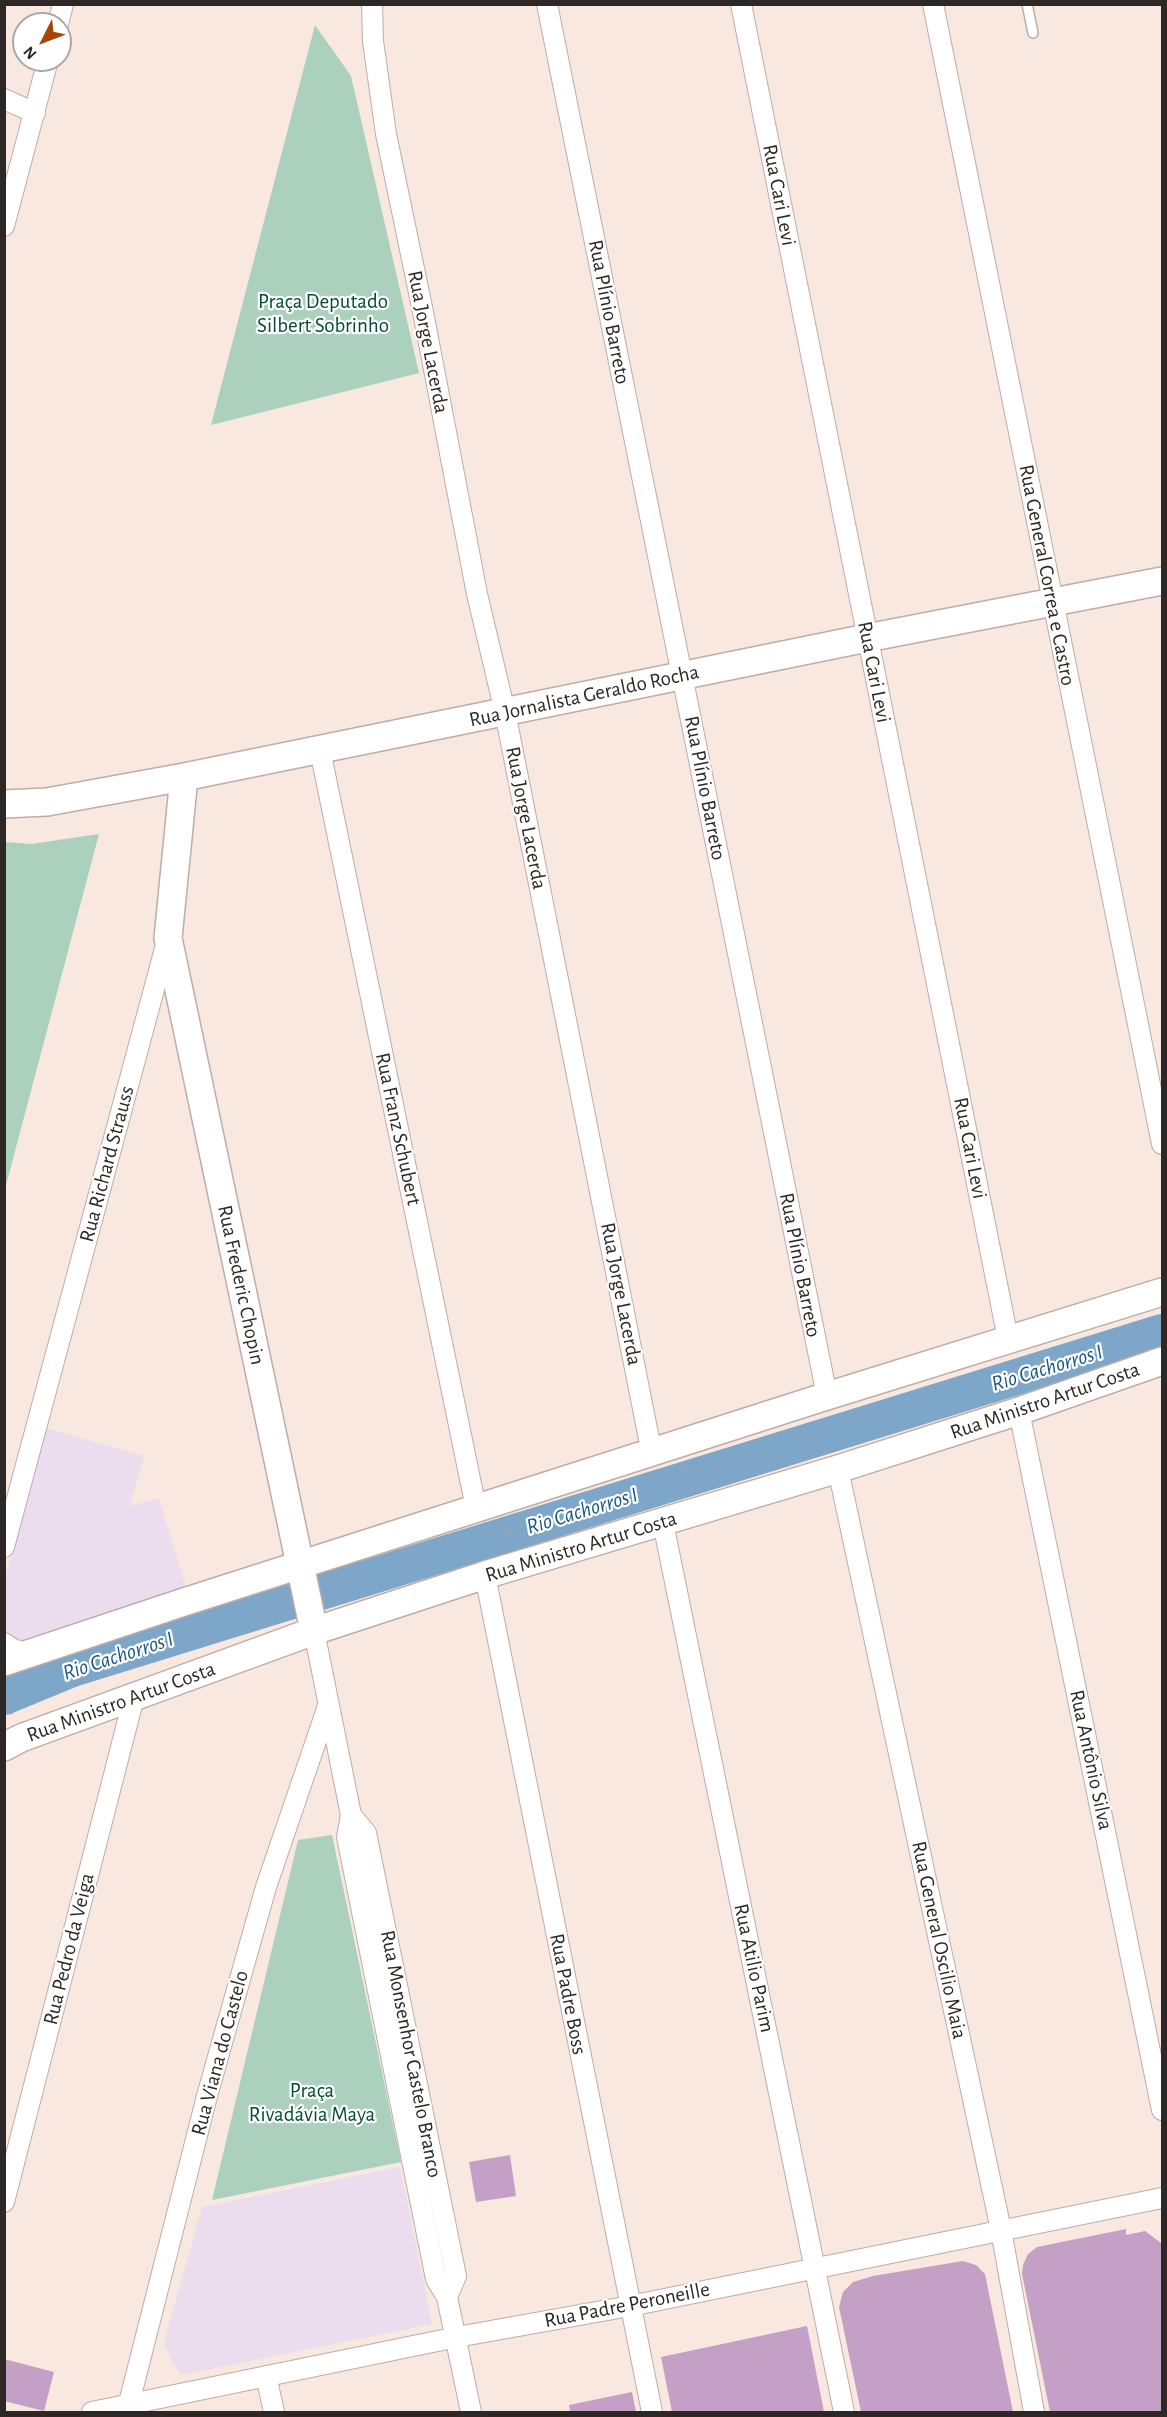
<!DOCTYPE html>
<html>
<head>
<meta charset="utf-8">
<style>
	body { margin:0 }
	#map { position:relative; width:1167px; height:2417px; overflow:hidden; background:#f8e8e0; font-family:"Alegreya Sans",sans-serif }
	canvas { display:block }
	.frame { position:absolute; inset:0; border:6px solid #2d2725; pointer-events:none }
	.north { position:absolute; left:12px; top:12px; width:60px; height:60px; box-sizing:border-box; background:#fff; border:2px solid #aba9a8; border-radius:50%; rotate:228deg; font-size:16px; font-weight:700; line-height:24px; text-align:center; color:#2d2725 }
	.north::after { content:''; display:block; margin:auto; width:21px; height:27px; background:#a74504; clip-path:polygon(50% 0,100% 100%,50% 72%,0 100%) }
</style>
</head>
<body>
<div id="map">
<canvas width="1167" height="2417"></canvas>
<div class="frame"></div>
<div class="north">N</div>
</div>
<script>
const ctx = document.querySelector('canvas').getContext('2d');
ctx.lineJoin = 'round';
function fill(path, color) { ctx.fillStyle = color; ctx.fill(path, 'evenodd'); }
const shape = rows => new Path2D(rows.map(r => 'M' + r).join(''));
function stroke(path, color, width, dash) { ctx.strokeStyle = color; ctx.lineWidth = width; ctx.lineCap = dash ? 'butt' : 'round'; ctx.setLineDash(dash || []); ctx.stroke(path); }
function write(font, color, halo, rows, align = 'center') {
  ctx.font = font + ' "Alegreya Sans",sans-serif'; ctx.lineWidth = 4.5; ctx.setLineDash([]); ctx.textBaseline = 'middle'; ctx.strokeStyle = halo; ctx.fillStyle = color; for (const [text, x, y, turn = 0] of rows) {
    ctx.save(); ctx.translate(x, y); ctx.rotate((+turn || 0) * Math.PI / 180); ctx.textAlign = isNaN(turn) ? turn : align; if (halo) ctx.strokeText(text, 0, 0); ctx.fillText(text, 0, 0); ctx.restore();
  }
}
fill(shape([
	[46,1428,144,1456,130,1506,159,1498,190,1600,21,1643,6,1631,5,1579],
	[400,2167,432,2324,181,2375,171,2361,164,2342,202,2207]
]), '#ebdcee');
fill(shape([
	[315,25,351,76,419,373,211,425],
	[99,834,5,1189,5,842,31,844],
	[332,1835,401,2162,212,2200,298,1840]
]), '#abd0be');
stroke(shape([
	[4,1697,72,1669,1162,1332]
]), '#7da6c9', 36);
fill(shape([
	[510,2155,516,2196,476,2202,469,2162],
	[1126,2229,1126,2235,1145,2231,1161,2243,1162,2249,1162,2412,1050,2412,1022,2274,1023,2265,1028,2254,1037,2247],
	[963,2261,976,2265,985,2274,1013,2412,861,2412,839,2307,843,2292,853,2282,873,2276],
	[807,2326,824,2412,672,2412,661,2357],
	[4,2359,54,2372,44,2411,4,2401],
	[632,2392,636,2412,570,2412,569,2405]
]), '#c4a0c7');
const lane = shape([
	[1027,4,1033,33]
]);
const street = shape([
	[372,4,373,41,386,134,423,312,477,594,505,712,652,1454],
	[547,4,827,1396],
	[741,4,1008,1339],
	[933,4,1162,1144],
	[58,24,63,4],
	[4,99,35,113],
	[4,226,48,60],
	[320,750,476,1508],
	[1019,1411,1162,2110],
	[838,1469,1001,2230,1034,2412],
	[663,1523,844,2412],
	[4,1547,167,941],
	[485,1575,652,2412],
	[314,1631,351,1815,347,1837,436,2279,447,2297,471,2412],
	[4,1643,13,1649,27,1654],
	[351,1815,366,1833,456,2276,447,2297],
	[4,2202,134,1697],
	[266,2376,274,2412],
	[128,2407,207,2096,266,1887,328,1706],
	[92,2412,457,2337,630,2306,1162,2198]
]);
const secondary = shape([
	[184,777,168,938,314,1631],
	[4,804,47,802,184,777,867,638,1162,581],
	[4,1662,184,1602,827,1396,1162,1292],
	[4,1747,21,1738,314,1631,485,1575,838,1469,1019,1411,1162,1361]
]);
stroke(lane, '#bdada6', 12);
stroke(street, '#bdada6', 22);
stroke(secondary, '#bdada6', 30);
stroke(shape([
	[684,1465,691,1490],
	[504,1522,510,1544],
	[4,1696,13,1717]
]), '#a99d97', 4, [1.5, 4.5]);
stroke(lane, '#fff', 9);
stroke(street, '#fff', 20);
stroke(secondary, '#fff', 27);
write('21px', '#2d2725', '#fff', [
	["Rua Cari Levi",779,195,79],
	["Rua Plínio Barreto",609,312,79],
	["Rua Jorge Lacerda",428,342,79],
	["Rua General Correa e Castro",1047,575,79],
	["Rua Cari Levi",874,672,79],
	["Rua Jornalista Geraldo Rocha",584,696,-12],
	["Rua Plínio Barreto",705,788,79],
	["Rua Jorge Lacerda",526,818,79],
	["Rua Franz Schubert",398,1129,78],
	["Rua Cari Levi",970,1148,79],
	["Rua Richard Strauss",107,1164,-75],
	["Rua Plínio Barreto",800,1265,79],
	["Rua Frederic Chopin",241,1285,78],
	["Rua Jorge Lacerda",621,1294,79],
	["Rua Ministro Artur Costa",1045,1401,-19],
	["Rua Ministro Artur Costa",581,1547,-17],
	["Rua Ministro Artur Costa",121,1702,-20],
	["Rua Antônio Silva",1091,1760,78],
	["Rua General Oscilio Maia",939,1940,78],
	["Rua Pedro da Veiga",69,1949,-76],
	["Rua Atilio Parim",754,1968,78],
	["Rua Padre Boss",568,1994,79],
	["Rua Viana do Castelo",220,2053,-75],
	["Rua Monsenhor Castelo Branco",411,2054,79],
	["Rua Padre Peroneille",627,2305,-11]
]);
write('21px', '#014c33', '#fff', [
	["Praça Deputado",323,302],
	["Silbert Sobrinho",323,326],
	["Praça",312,2091],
	["Rivadávia Maya",312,2115]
]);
write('italic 22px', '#165885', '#fff', [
	["Rio Cachorros I",1047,1368,-17],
	["Rio Cachorros I",582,1511,-17],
	["Rio Cachorros I",118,1656,-18]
]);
</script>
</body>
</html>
